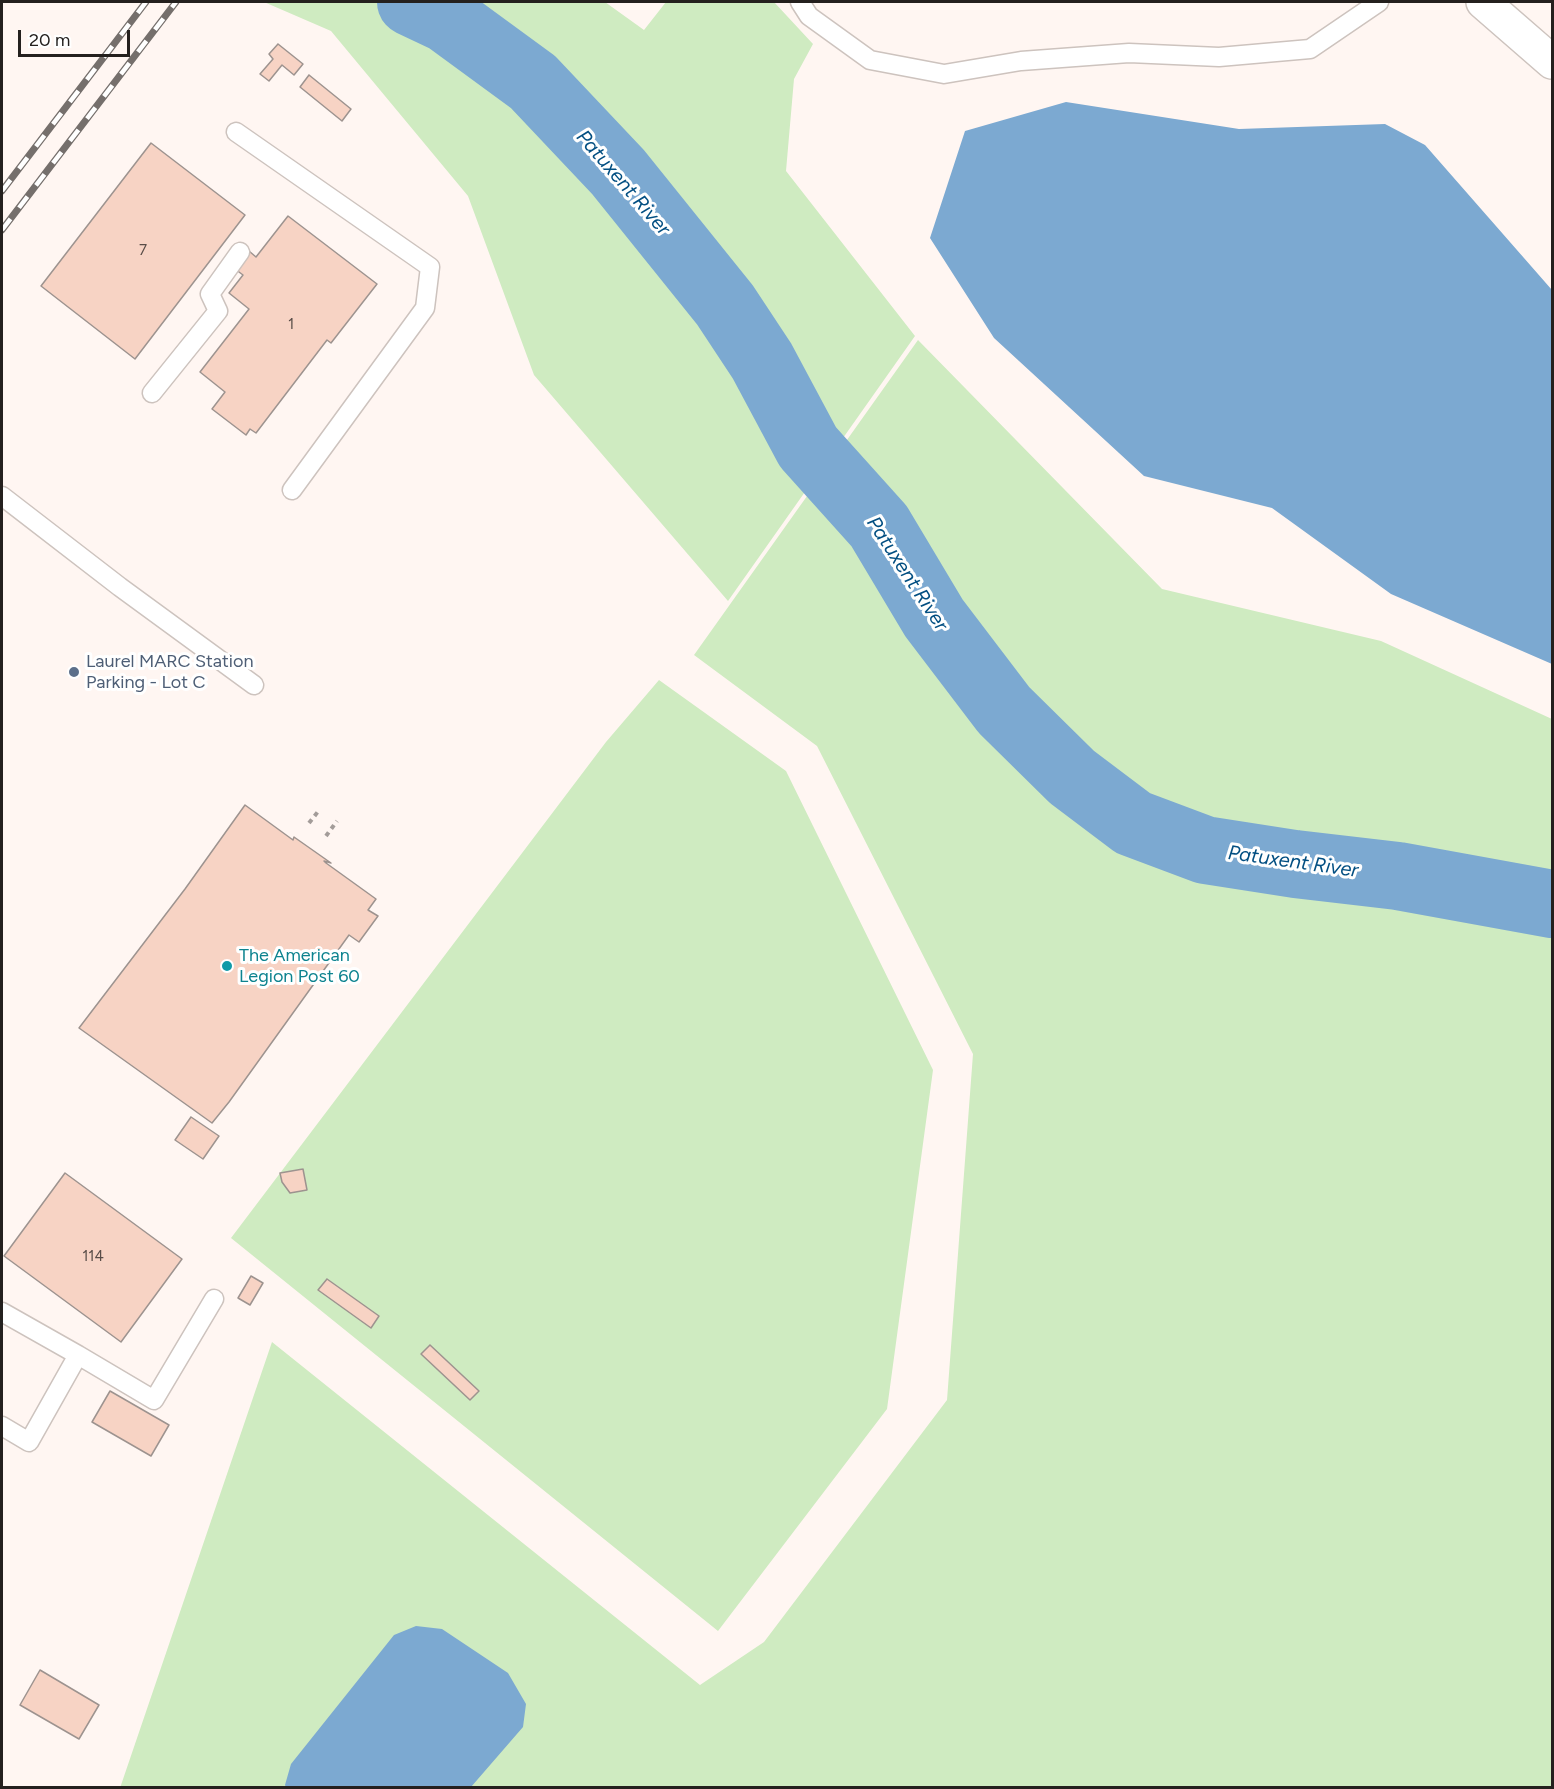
<!DOCTYPE html>
<html>
<head>
<meta charset="utf-8">
<style>
	body { margin:0 }
	#map { position:relative; width:1554px; height:1789px; overflow:hidden; background:#fff6f2; font-family:Figtree,sans-serif }
	canvas { display:block }
	.frame { position:absolute; inset:0; border:3px solid #24201e; pointer-events:none }
	.scale { position:absolute; left:18px; top:30px; width:112px; height:27px; box-sizing:border-box; border:3px solid #24201e; border-top:0; padding-left:8px; font-size:18px; line-height:21px; white-space:nowrap; color:#24201e; -webkit-text-stroke:4px #fff; paint-order:stroke }
</style>
</head>
<body>
<div id="map">
<canvas width="1554" height="1789"></canvas>
<div class="frame"></div>
<div class="scale">20 m</div>
</div>
<script>
const ctx = document.querySelector('canvas').getContext('2d');
ctx.lineJoin = 'round';
function fill(path, color) { ctx.fillStyle = color; ctx.fill(path, 'evenodd'); }
const shape = rows => new Path2D(rows.map(r => 'M' + r).join(''));
function stroke(path, color, width, dash) { ctx.strokeStyle = color; ctx.lineWidth = width; ctx.lineCap = dash ? 'butt' : 'round'; ctx.setLineDash(dash || []); ctx.stroke(path); }
function write(font, color, halo, rows, align = 'center') {
  ctx.font = font + ' Figtree,sans-serif'; ctx.lineWidth = 6; ctx.setLineDash([]); ctx.textBaseline = 'middle'; ctx.strokeStyle = halo; ctx.fillStyle = color; for (const [text, x, y, turn = 0] of rows) {
    ctx.save(); ctx.translate(x, y); ctx.rotate((+turn || 0) * Math.PI / 180); ctx.textAlign = isNaN(turn) ? turn : align; if (halo) ctx.strokeText(text, 0, 0); ctx.fillText(text, 0, 0); ctx.restore();
  }
}
fill(shape([
	[264,2,605,2,644,30,666,2,774,2,813,44,794,79,786,171,915,336,728,601,534,375,468,196,331,31],
	[918,340,1162,589,1381,641,1552,719,1552,1787,120,1788,272,1342,700,1685,764,1642,947,1400,973,1054,817,746,694,655],
	[659,680,786,771,933,1070,887,1409,718,1631,231,1238,606,742]
]), '#cfebc1');
fill(shape([
	[1066,102,1239,129,1385,124,1425,145,1552,290,1552,664,1391,594,1272,508,1144,476,994,338,930,238,965,131],
	[416,1626,442,1629,508,1673,526,1704,523,1727,471,1787,286,1787,285,1785,291,1764,394,1635]
]), '#7ca9d1');
stroke(shape([
	[411,2,447,19,533,82,618,172,725,305,762,361,808,447,879,526,934,618,1004,710,1072,777,1133,823,1205,850,1295,864,1398,876,1552,904]
]), '#7ca9d1', 68);
const building = shape([
	[278,44,303,64,294,75,282,65,269,81,260,74,273,59,269,54,278,44],
	[309,75,351,109,342,121,300,87,309,75],
	[151,143,245,215,135,359,41,286,151,143],
	[288,216,377,284,331,343,327,340,256,433,250,429,246,435,212,409,225,392,200,372,249,309,229,293,243,275,235,269,249,251,256,257,288,216],
	[245,805,293,840,294,837,331,863,324,861,326,863,376,899,368,910,378,916,359,942,349,935,229,1102,212,1123,79,1028,185,889,245,805],
	[191,1117,219,1136,203,1159,175,1140,191,1117],
	[303,1169,307,1190,290,1193,282,1182,280,1173,303,1169],
	[65,1173,182,1259,121,1342,4,1256,65,1173],
	[251,1276,263,1283,250,1305,238,1298,251,1276],
	[327,1279,379,1316,371,1328,318,1290,327,1279],
	[430,1345,479,1391,470,1400,421,1354,430,1345],
	[110,1391,169,1425,151,1456,92,1422,110,1391],
	[40,1670,99,1705,79,1739,20,1705,40,1670]
]);
fill(building, '#f7d3c4');
stroke(building, '#9d938f', 1.5);
const service = shape([
	[800,2,809,16,870,60,944,74,1021,61,1129,53,1219,57,1310,49,1379,2],
	[236,132,430,267,425,308,292,490],
	[152,393,218,311,210,294,240,252],
	[2,496,120,587,254,685],
	[2,1312,78,1355],
	[2,1426,29,1442,78,1355,154,1400,214,1299]
]);
const minor = shape([
	[1483,2,1552,62]
]);
stroke(service, '#cdc3be', 21);
stroke(minor, '#cdc3be', 36);
stroke(shape([
	[309,823,320,809],
	[326,836,337,821]
]), '#a39c99', 4, [4.5, 4.5]);
stroke(service, '#fff', 18);
stroke(minor, '#fff', 33);
const rail = shape([
	[2,191,146,2],
	[2,230,176,2]
]);
stroke(rail, '#756f6c', 7);
stroke(rail, '#fff', 4.5, [14]);
for (const [x, y, r, color] of [
	[74,672,6,"#5c6f8a"],
	[227,966,6,"#0f9aa8"]
]) { const dot = new Path2D(); dot.arc(x, y, r, 0, 2 * Math.PI); ctx.fillStyle = color; ctx.fill(dot); stroke(dot, '#fff', 2); }
write('15px', '#594d48', null, [
	["7",143,251],
	["1",291,325],
	["114",93,1257]
]);
write('18px', '#4e5e75', '#fff', [
	["Laurel MARC Station",86,662],
	["Parking - Lot C",86,683]
], 'left');
write('18px', '#0d838f', '#fff', [
	["The American",239,956],
	["Legion Post 60",239,977]
], 'left');
write('italic 20px', '#034f82', '#fff', [
	["Patuxent River",623,183,49],
	["Patuxent River",907,574,57],
	["Patuxent River",1293,862,8]
]);
</script>
</body>
</html>
